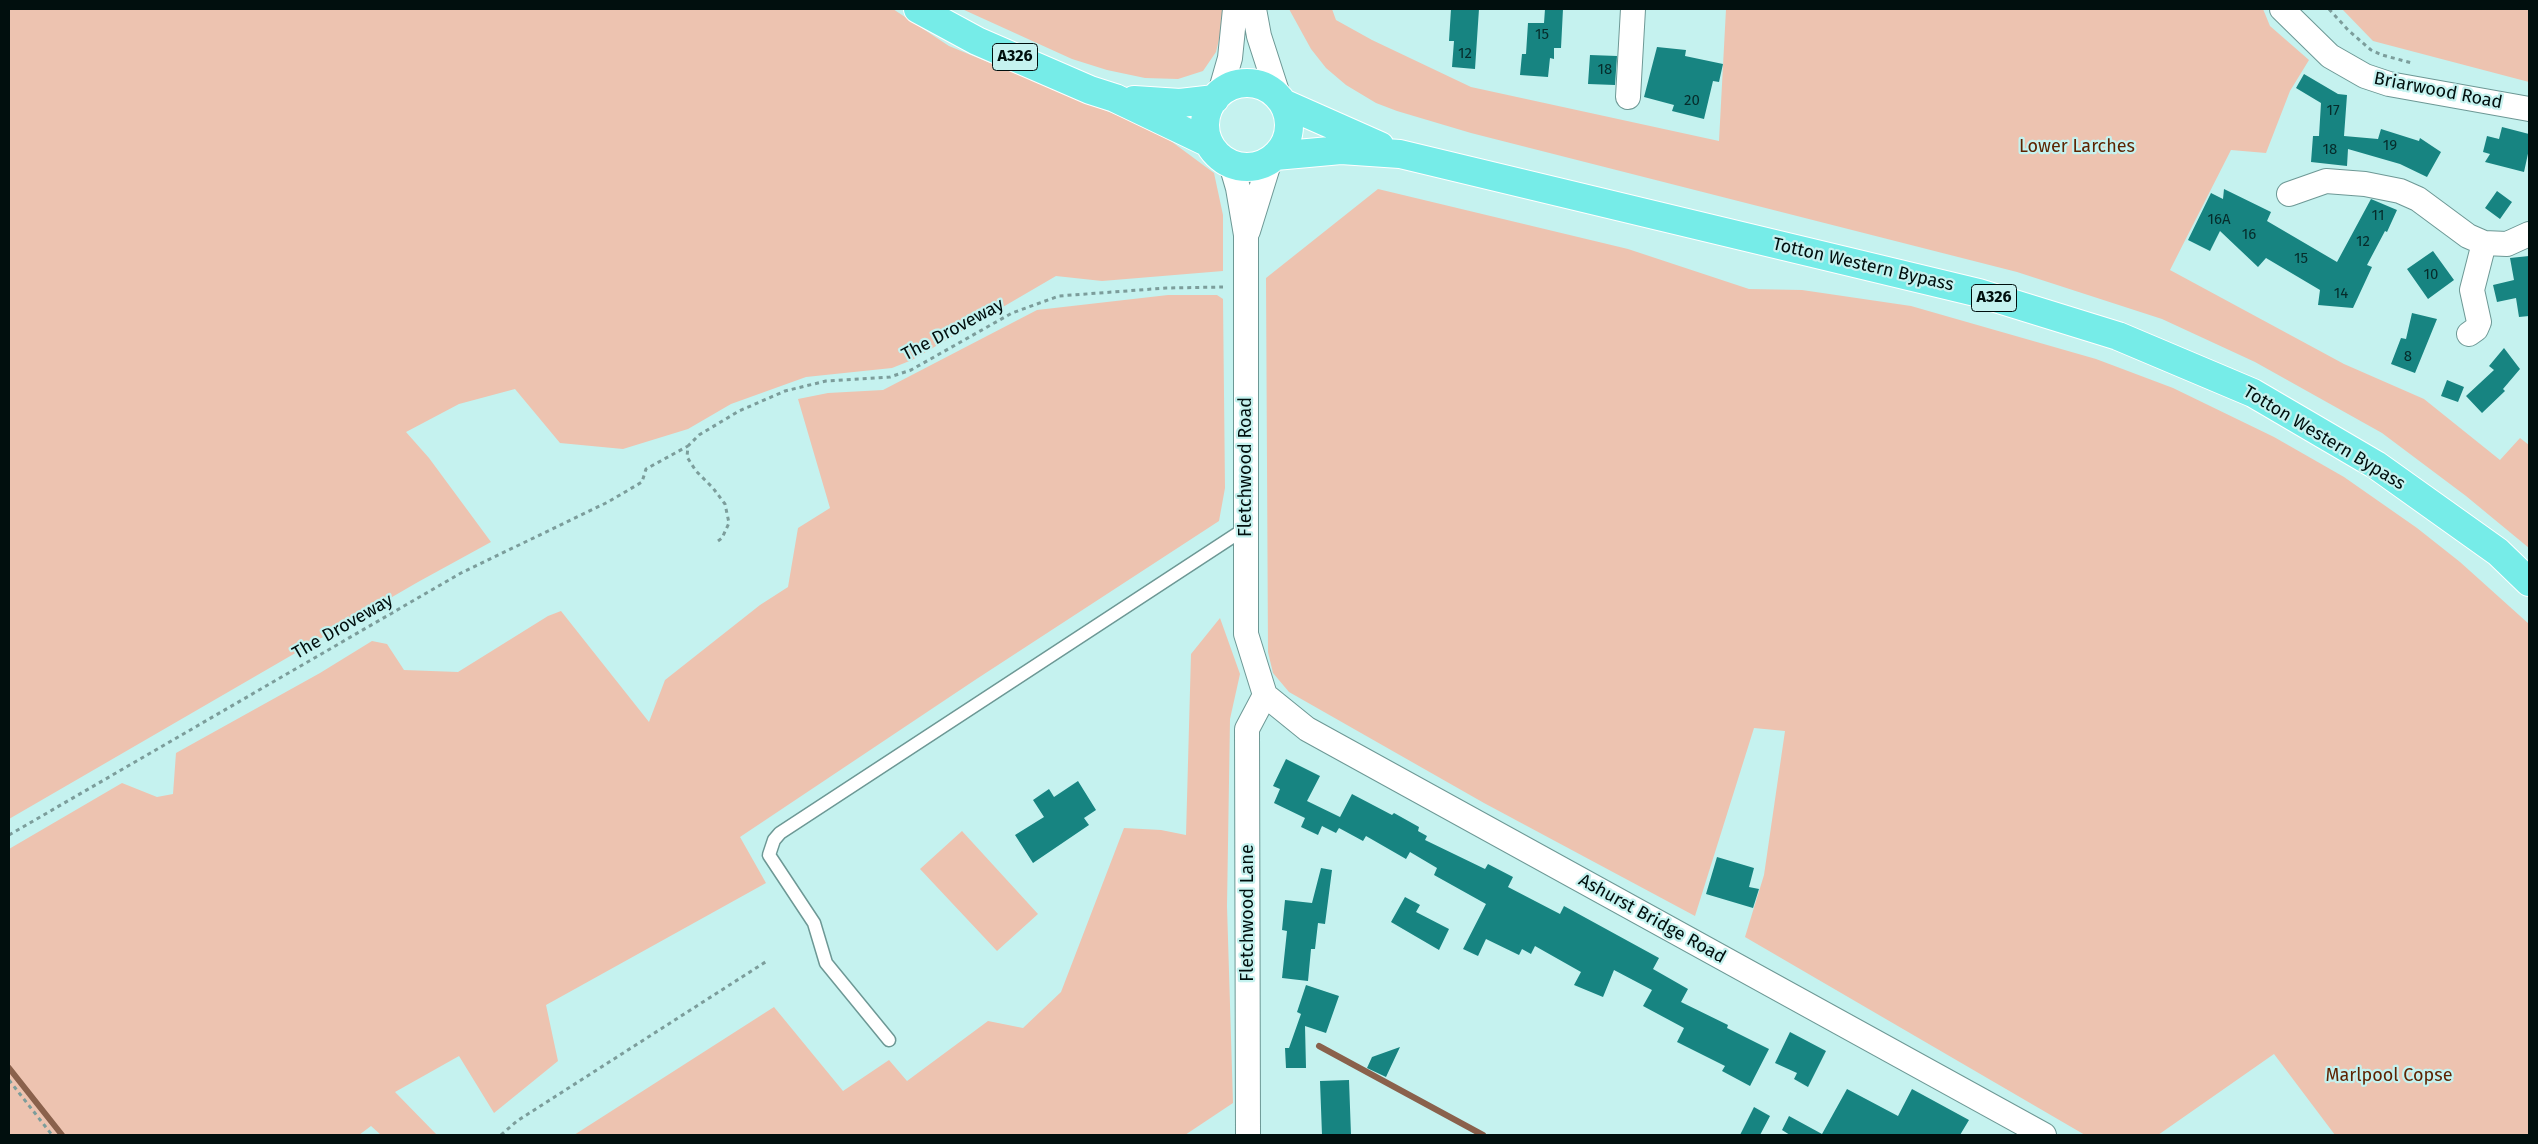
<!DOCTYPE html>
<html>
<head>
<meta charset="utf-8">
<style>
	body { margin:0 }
	#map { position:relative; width:2538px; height:1144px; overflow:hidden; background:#c5f2ef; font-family:"Fira Sans",sans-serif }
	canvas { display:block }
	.frame { position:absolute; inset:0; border:10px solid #010f0e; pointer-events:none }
</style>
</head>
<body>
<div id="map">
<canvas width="2538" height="1144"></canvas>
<div class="frame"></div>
</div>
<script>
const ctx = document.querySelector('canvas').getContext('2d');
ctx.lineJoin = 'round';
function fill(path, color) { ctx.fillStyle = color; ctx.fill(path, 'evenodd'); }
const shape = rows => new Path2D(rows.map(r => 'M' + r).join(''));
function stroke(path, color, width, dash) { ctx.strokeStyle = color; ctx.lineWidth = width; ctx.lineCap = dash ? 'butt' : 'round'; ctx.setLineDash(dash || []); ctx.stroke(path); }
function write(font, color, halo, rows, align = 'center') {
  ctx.font = font + ' "Fira Sans",sans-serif'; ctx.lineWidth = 4.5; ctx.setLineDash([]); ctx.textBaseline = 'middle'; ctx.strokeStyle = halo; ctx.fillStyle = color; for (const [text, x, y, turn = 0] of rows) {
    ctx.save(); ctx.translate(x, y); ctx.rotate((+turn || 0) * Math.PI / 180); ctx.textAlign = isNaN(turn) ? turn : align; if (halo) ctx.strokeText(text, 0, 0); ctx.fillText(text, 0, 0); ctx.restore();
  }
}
fill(shape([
	[9,9,893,9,949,46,1160,133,1214,173,1223,215,1223,271,1102,281,1056,276,912,360,892,368,806,377,731,404,688,429,623,449,560,443,515,389,459,404,406,432,429,458,491,542,418,582,9,819],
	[962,9,1223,9,1222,27,1216,52,1203,71,1178,79,1145,78,1107,70,1072,59],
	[1289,9,1332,9,1336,20,1372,40,1471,87,1719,141,1726,9,2263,9,2270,26,2309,60,2290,91,2266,153,2231,150,2170,270,2344,364,2424,399,2500,460,2520,438,2529,445,2529,548,2466,496,2382,433,2255,362,2162,319,2017,272,1471,133,1397,111,1376,103,1346,85,1326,68,1311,49],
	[2342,9,2529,9,2529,82,2373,41],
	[1378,189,1628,249,1749,289,1802,290,1911,306,2096,359,2173,388,2274,437,2344,477,2417,528,2460,562,2529,624,2529,1135,2335,1135,2274,1054,2158,1135,2085,1135,1745,937,1764,875,1785,731,1754,728,1695,916,1484,803,1289,692,1273,673,1268,652,1266,278],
	[1168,295,1217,295,1223,299,1225,488,1219,521,975,680,740,837,766,883,546,1005,558,1061,494,1113,459,1056,395,1092,437,1135,381,1135,371,1126,359,1135,9,1135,9,849,122,783,157,797,173,794,176,753,320,673,372,641,387,644,404,670,458,672,548,616,561,611,649,722,665,680,760,605,788,587,798,528,830,508,798,399,828,393,883,390,1037,310],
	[1220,618,1240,674,1230,719,1227,906,1233,1103,1185,1135,574,1135,774,1007,843,1091,889,1060,907,1081,988,1021,1023,1028,1061,992,1124,828,1161,830,1186,835,1191,654],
	[962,831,1038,914,997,951,920,869]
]), '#edc3b0');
stroke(shape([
	[1319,1046,1483,1135],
	[9,1068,62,1135]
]), '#8a614c', 6);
fill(shape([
	[1451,9,1479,9,1475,69,1452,67,1454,41,1449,41],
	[1545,9,1563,9,1561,48,1554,48,1554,59,1550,58,1548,77,1520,75,1522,54,1526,54,1528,23,1544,23],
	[1657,47,1686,50,1685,56,1723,64,1719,82,1713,81,1704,119,1672,111,1674,105,1644,97],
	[1590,55,1617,56,1615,85,1588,84],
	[2304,74,2338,94,2347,95,2344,136,2378,139,2381,129,2419,141,2420,138,2441,152,2427,177,2400,164,2348,149,2347,166,2311,162,2313,136,2319,136,2321,103,2296,88],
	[2502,127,2529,134,2529,149,2524,172,2485,162,2490,154,2483,152,2487,136,2499,139],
	[2224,189,2271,212,2267,221,2337,262,2371,199,2397,210,2387,232,2385,231,2367,265,2372,267,2353,308,2318,305,2320,290,2266,258,2258,267,2220,231,2210,251,2188,240,2211,193,2223,199],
	[2497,191,2512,202,2500,219,2485,208],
	[2433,251,2454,280,2428,299,2407,269],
	[2529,256,2529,316,2519,317,2516,298,2497,302,2493,285,2514,280,2510,258],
	[2412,313,2437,319,2415,373,2391,364,2401,338,2406,339],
	[2504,348,2520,369,2503,389,2505,391,2482,413,2466,396,2494,370,2489,366],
	[2447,380,2464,387,2458,402,2441,396],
	[1286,759,1320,776,1307,801,1340,817,1352,794,1392,815,1394,813,1419,827,1418,831,1427,836,1425,840,1485,869,1488,864,1513,877,1508,887,1560,914,1564,906,1659,958,1653,969,1688,989,1681,1002,1728,1025,1727,1028,1769,1049,1750,1086,1722,1071,1725,1066,1677,1042,1684,1028,1643,1006,1652,990,1614,970,1603,997,1574,985,1581,972,1535,946,1531,954,1522,949,1519,955,1486,939,1478,956,1463,949,1486,904,1434,875,1437,868,1410,852,1406,859,1366,836,1363,841,1339,828,1336,833,1322,826,1318,835,1301,827,1305,818,1274,803,1280,789,1273,786],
	[1078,781,1096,810,1084,818,1089,825,1033,863,1015,835,1044,817,1033,800,1049,789,1054,797],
	[1717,857,1754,868,1749,887,1759,889,1753,908,1706,894],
	[1321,868,1332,870,1325,924,1318,923,1315,949,1311,949,1308,981,1282,978,1287,931,1282,930,1285,900,1312,903],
	[1405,897,1420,905,1416,912,1449,929,1439,950,1391,922],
	[1306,985,1339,996,1326,1033,1305,1026,1306,1068,1286,1068,1285,1048,1289,1048,1301,1014,1297,1012],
	[1790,1032,1826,1051,1808,1087,1794,1079,1797,1073,1775,1063],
	[1400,1047,1386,1077,1367,1068,1372,1057],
	[1349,1080,1351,1135,1322,1135,1320,1081],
	[1847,1089,1898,1116,1912,1089,1969,1120,1960,1135,1790,1135,1782,1130,1789,1116,1822,1134],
	[1754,1107,1770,1116,1760,1135,1740,1135]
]), '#178481');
const service = shape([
	[889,1040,826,963,814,923,769,855,774,840,780,833,1246,528]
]);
const minor = shape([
	[1254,9,1259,36,1279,98],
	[2282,9,2330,56,2365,76,2389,84,2529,109],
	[1220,93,1230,58,1235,9],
	[1628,97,1633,9],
	[1231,164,1238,188,1246,235,1246,634,1265,695],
	[2289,194,2326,181,2365,184,2400,191,2418,199,2468,236,2484,243,2507,244,2529,234],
	[1248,231,1270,160],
	[2469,334,2476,329,2479,322,2472,290,2484,243],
	[1265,695,1307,729,2044,1135],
	[1248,1135,1247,729,1265,695]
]);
const primary = shape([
	[918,9,977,41,1090,90,1115,98,1209,143],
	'1205 125a42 42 0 1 1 84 0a42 42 0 1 1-84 0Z',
	[1134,100,1180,103,1215,99],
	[1283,103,1380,146],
	[1275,156,1341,150,1400,154,1979,293,2118,336,2253,393,2376,465,2498,552,2529,582]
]);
stroke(service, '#6d9895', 15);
stroke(minor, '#6d9895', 26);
stroke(primary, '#fff', 30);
stroke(shape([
	[2329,9,2348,30,2371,50,2382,55,2412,63],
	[718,541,722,538,729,523,725,504,713,488,696,471,687,457,688,446,699,435,739,411,785,391,826,381,890,377,911,370,1012,313,1059,296,1166,288,1223,287],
	[9,835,461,573,608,502,642,482,646,469,688,446],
	[9,1080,52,1135],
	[501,1135,517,1121,767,961]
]), '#7c9d9b', 3, [4, 4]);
stroke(service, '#fff', 12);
stroke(minor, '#fff', 24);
stroke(primary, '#76ece8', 28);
write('15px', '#062c2b', null, [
	["15",1542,35],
	["12",1465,54],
	["18",1605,70],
	["20",1692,101],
	["17",2333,111],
	["19",2390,146],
	["18",2330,150],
	["11",2378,216],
	["16A",2219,220],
	["16",2249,235],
	["12",2363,242],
	["15",2301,259],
	["10",2431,275],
	["14",2341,294],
	["8",2408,357]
]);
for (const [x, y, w] of [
	[1015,57,45],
	[1994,298,45]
]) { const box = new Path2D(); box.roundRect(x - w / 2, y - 13.5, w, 27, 4); ctx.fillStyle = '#c5f2ef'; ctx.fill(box); stroke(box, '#010f0e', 1); }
write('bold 16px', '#010f0e', null, [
	["A326",1015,57],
	["A326",1994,298]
]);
write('18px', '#010f0e', '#c5f2ef', [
	["Briarwood Road",2438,91,11],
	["Totton Western Bypass",1863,265,13],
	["The Droveway",953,330,-28],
	["Totton Western Bypass",2324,438,31],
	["Fletchwood Road",1246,467,-90],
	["The Droveway",343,627,-30],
	["Fletchwood Lane",1248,913,-90],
	["Ashurst Bridge Road",1652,919,29]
]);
write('18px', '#5e2300', '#c5f2ef', [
	["Lower Larches",2077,147],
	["Marlpool Copse",2389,1076]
]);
</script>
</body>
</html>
